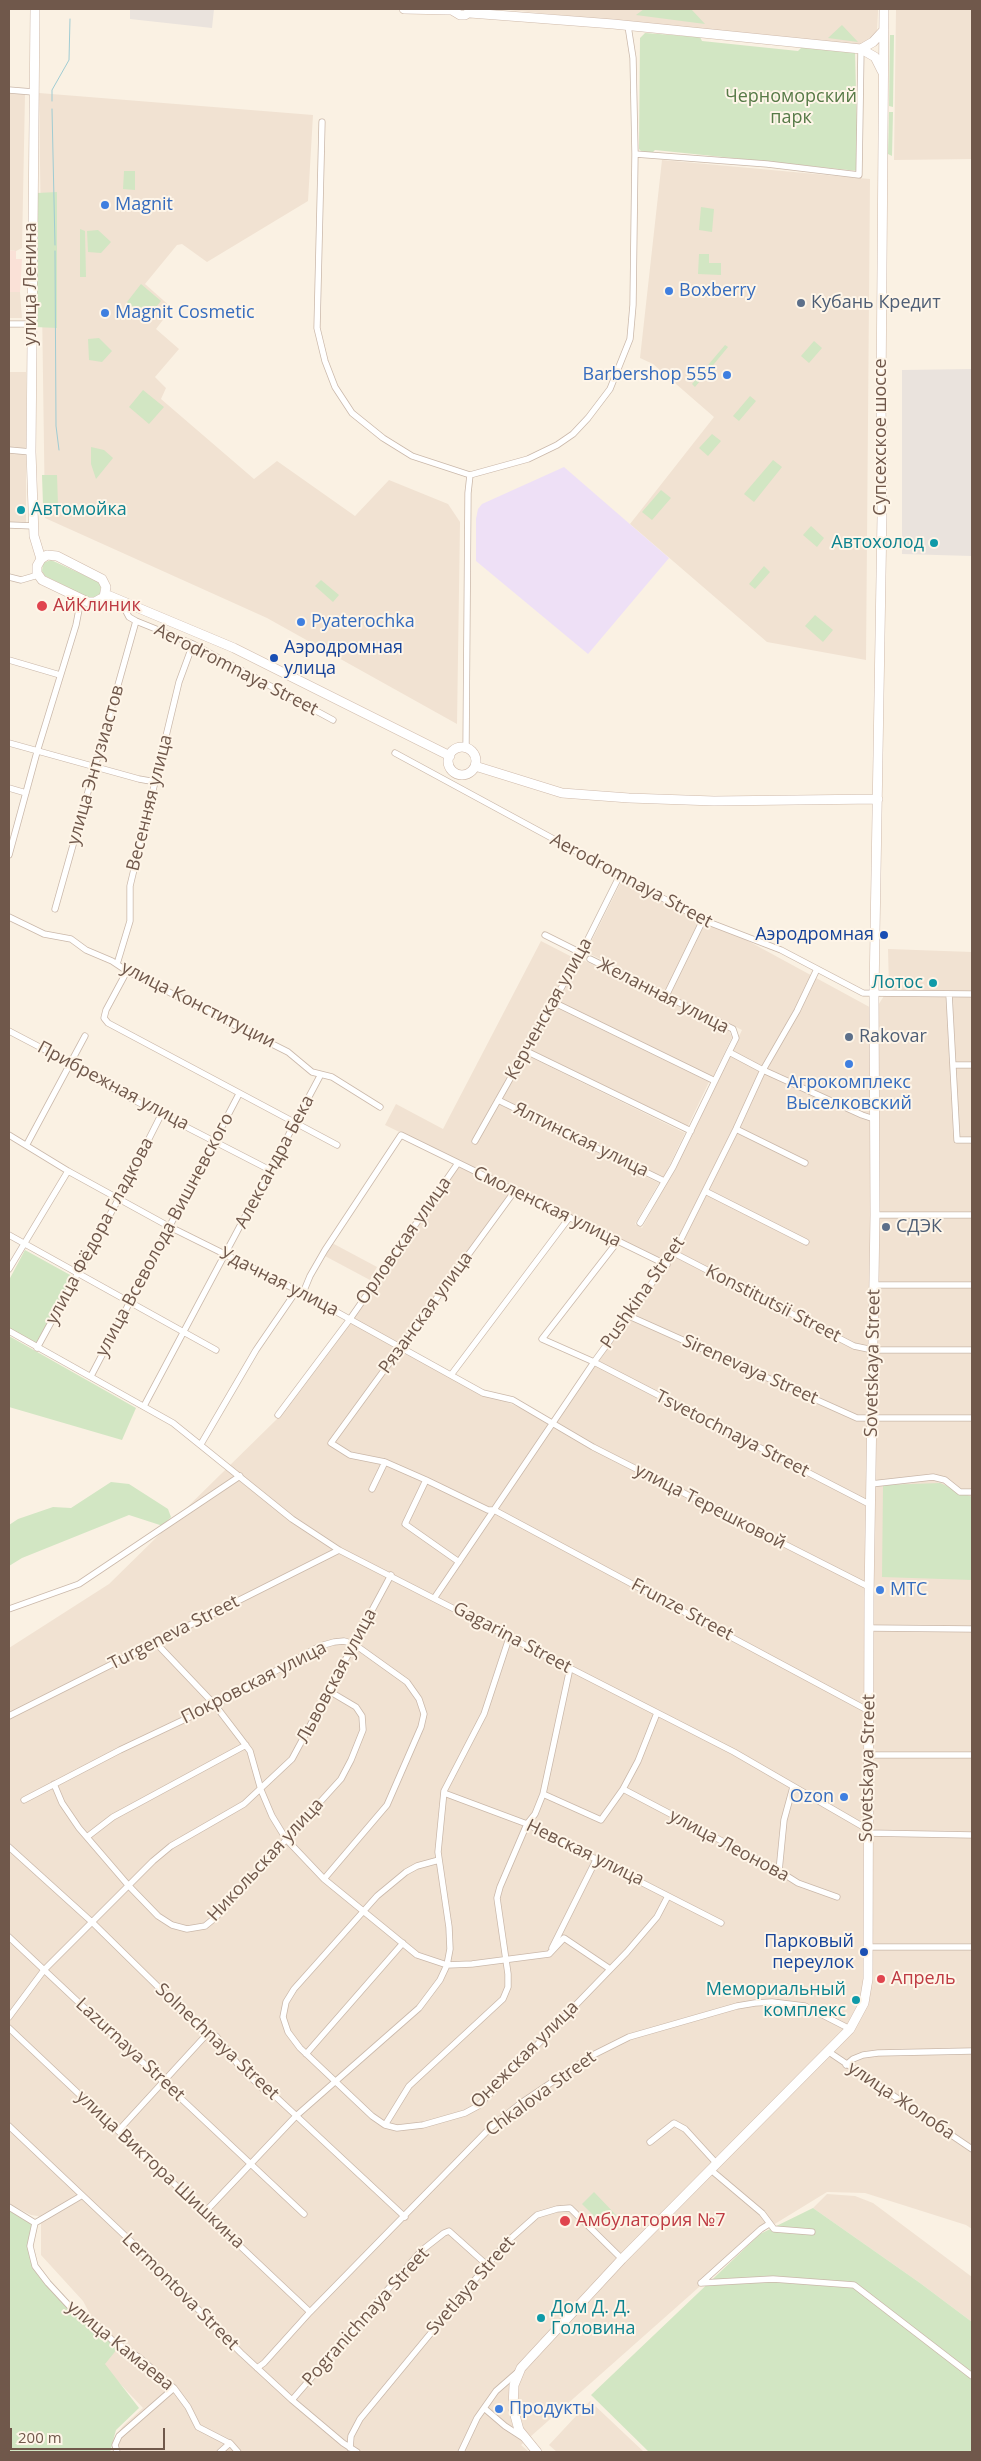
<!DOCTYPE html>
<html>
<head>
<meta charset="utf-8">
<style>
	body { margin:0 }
	#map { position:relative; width:981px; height:2461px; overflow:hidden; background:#faf1e3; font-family:"Open Sans",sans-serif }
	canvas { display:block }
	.frame { position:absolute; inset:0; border:10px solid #70584b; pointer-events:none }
	.scale { position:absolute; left:10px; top:2428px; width:155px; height:22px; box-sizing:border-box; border:2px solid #70584b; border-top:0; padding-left:6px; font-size:15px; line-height:18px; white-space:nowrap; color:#70584b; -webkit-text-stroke:4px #fef5e8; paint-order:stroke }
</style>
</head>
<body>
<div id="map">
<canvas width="981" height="2461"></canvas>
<div class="frame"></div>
<div class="scale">200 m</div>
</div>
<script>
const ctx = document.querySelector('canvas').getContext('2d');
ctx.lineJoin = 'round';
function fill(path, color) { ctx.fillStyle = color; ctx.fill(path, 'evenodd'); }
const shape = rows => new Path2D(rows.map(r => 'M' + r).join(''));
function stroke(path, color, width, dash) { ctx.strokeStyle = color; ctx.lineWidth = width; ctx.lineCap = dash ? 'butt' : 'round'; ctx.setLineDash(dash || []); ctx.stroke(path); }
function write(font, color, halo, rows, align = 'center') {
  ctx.font = font + ' "Open Sans",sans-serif'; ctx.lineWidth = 4; ctx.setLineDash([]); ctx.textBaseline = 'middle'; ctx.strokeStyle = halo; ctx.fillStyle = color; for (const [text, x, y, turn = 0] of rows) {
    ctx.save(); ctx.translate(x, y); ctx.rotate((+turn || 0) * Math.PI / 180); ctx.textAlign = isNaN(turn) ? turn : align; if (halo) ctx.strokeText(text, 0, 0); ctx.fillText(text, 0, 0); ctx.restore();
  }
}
fill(shape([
	[498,9,878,9,878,12,876,46],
	[896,9,972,9,972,159,894,160],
	[9,93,25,94,22,248,16,251,9,250],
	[39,93,313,115,308,201,207,262,182,244,177,245,145,284,172,308,156,329,179,349,155,377,166,388,161,399,254,479,277,461,355,516,389,480,448,504,460,522,457,724,267,618,45,518],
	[662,160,870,179,866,660,767,642,630,524,714,417,653,364,640,358],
	[9,292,20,292,22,318,9,318],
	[9,372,26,372,26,523,9,523],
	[625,874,875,1010,889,988,888,949,972,952,972,2229,966,2225,865,2193,827,2192,760,2233,521,2445,529,2452,117,2452,109,2444,123,2426,143,2408,93,2355,96,2325,83,2301,41,2255,41,2219,38,2216,31,2215,9,2204,9,1648,109,1584,277,1419,350,1322,465,1385,521,1408,552,1426,669,1263,385,1125,396,1104,443,1129,541,941,574,958,494,1102,659,1183,635,1224,642,1228,676,1165,742,1030,586,952],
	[581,959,729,1031,732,1037,713,1077,558,1002],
	[555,1007,709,1082,688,1126,531,1050],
	[526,1055,685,1133,664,1177,502,1098],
	[459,1166,509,1191,510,1194,400,1344,356,1320,354,1317],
	[332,1243,377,1267,370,1280,325,1256],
	[827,2194,855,2196,873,2203,972,2277,972,2322,920,2283,813,2208],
	[590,2401,644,2452,557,2452,549,2445]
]), '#f1e2d2');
fill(shape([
	[9,250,16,251,16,259,22,259,20,292,9,292]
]), '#fae1d7');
fill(shape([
	[130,9,214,9,212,28,130,19],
	[972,369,972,556,902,554,902,370]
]), '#eae3dd');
fill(shape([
	[564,467,669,558,588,654,476,561,476,519,478,509,482,504]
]), '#eee0f6');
fill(shape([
	[644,9,691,9,705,24,636,15],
	[842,25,858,42,828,38],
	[645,33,700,37,702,41,798,51,802,47,855,52,858,171,655,150,652,153,643,153,639,149,640,38],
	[890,35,894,35,893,107,889,106],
	[889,112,893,112,892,156,888,154],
	[124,171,135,171,135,190,123,189],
	[57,192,57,328,35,327,37,193],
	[701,207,714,209,712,232,699,230],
	[80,229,85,231,86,277,80,277],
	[98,230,111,242,101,253,88,252,87,231],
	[699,254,709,254,709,263,721,263,721,275,698,274],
	[141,284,161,301,147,318,127,302],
	[99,338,112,351,102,362,89,360,88,339],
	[814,341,822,348,809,363,801,356],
	[725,345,728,347,695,387,692,384],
	[143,390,164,407,149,424,129,407],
	[750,396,756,401,739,421,733,416],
	[712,434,721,441,708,456,699,448],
	[91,447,104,450,113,458,96,479,91,464],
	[773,460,782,467,754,502,744,494],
	[42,475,57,475,58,505,43,505],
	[661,490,671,498,652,520,642,512],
	[811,526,824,538,817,547,803,535],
	[51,560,97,581,101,585,100,594,95,598,89,598,45,576,42,571,43,563],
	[764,566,770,572,755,589,749,584],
	[321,580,339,595,333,602,315,586],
	[815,615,833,630,823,642,805,626],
	[25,1250,72,1276,37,1345,9,1331,9,1280],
	[9,1336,136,1408,122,1440,9,1407],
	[111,1482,129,1484,168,1509,171,1517,163,1526,129,1515,22,1558,9,1566,9,1525,18,1519,53,1507,71,1508],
	[940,1483,972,1497,972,1580,882,1577,883,1485],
	[594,2192,616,2215,604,2226,582,2204],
	[9,2208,34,2224,32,2239,33,2261,46,2278,74,2309,92,2321,118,2348,105,2364,139,2408,116,2430,110,2452,9,2452],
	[813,2208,920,2283,972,2322,972,2452,649,2452,591,2395,760,2234]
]), '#d2e6c3');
stroke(shape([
	[52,101,52,90,69,60,70,19],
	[52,109,55,245],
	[55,251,56,426,59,450]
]), '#a0ccd3', 1);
const street = shape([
	[9,90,33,92],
	[322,122,317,328,325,361,335,387,352,413,383,438,412,456,470,475],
	[635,154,767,164,859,175,861,49],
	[9,324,31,324],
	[9,450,31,452],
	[9,525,34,526],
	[9,577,21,580,38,575],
	[120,600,129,617,136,621,193,644,333,720],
	[9,660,60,675],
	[9,743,139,779,156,782],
	[466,747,468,493,470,475,528,459,557,445,573,434,588,418,610,389,630,339,633,305,635,154,633,58,628,26],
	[395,753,703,920,781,950,863,993,972,994],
	[9,788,26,793],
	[9,855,37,752,76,625,81,599],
	[55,909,136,621],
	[9,917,44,934,71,939,86,950,112,961,127,971,288,1052,312,1072,332,1077,380,1107],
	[545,935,581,953],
	[590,959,733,1029,736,1038,729,1052,763,1070,862,1115,874,1119],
	[117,964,130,921,130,886,179,682,193,644],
	[127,971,106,1010,104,1018,108,1023,337,1145],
	[949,994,957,1140,972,1140],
	[666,996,703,920],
	[553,1002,715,1081],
	[9,1031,70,1063,124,1095,270,1170],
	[526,1051,691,1131],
	[953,1065,972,1065],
	[498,1100,664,1181],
	[736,1129,805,1163],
	[9,1135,68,1171,170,1227,297,1290,483,1393,513,1400,593,1447,869,1587],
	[475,1141,581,953,620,875],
	[27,1144,85,1036],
	[705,1191,806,1242],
	[875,1215,972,1215],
	[640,1223,673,1167,729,1052],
	[9,1235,216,1350],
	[618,1241,542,1339,594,1362,871,1505],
	[674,1253,854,1346,873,1350,972,1350],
	[9,1269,68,1171],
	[874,1285,972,1285],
	[303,1293,310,1276,325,1250,401,1135,667,1265],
	[629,1316,857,1418,972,1418],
	[9,1331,173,1423,292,1519,339,1550,734,1752,867,1829],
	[37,1348,119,1198,162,1113],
	[451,1375,569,1218],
	[91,1376,239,1094],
	[144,1406,320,1076],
	[278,1415,350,1319,458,1163],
	[201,1444,256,1350,297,1290],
	[426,1480,385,1462,350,1455,331,1443,514,1192],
	[871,1484,933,1477,945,1480,960,1492,972,1492],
	[372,1489,385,1462],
	[459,1562,405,1524,426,1480,488,1510,494,1510,869,1711],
	[435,1597,594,1362,674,1253,736,1129,763,1070,797,1011,817,969],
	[9,1609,79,1584,240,1476],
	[869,1628,972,1629],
	[156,1643,215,1705,241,1739,250,1751,261,1790,272,1816,286,1839,324,1879,417,1955,447,1965,472,1964,549,1954,564,1938,610,1969],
	[9,1716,339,1550],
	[868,1755,972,1755],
	[54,1784,62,1803,79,1828,128,1885,158,1916,172,1925,187,1929,205,1926,216,1917,341,1779,351,1760,363,1730,362,1716,356,1707,329,1691],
	[623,1789,779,1871,798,1883,837,1897],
	[444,1793,527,1824,721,1923],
	[543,1794,601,1820,623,1789,638,1761,657,1713],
	[24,1800,120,1750,215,1705,320,1646,334,1642,344,1641,354,1644,407,1682,419,1699,424,1714,421,1727,387,1805,324,1879],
	[867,1833,972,1835],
	[87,1837,113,1817,246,1745],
	[9,1847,93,1923,199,2027,208,2033,216,2036,240,2067,265,2091,275,2096,405,2217],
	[439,1860,417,1866,406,1872,377,1896,294,1989,286,2002,283,2017,288,2032,300,2048,372,2116,385,2125,397,2128,423,2125,465,2113,478,2106,627,1952,657,1917,668,1896],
	[779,1871,784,1820,793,1787],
	[9,1937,304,2214],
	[867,1947,972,1947],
	[552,1948,597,1858],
	[9,2017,44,1970,153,1861,171,1846,244,1804,292,1759,391,1575],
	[9,2028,310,2312],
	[829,2052,972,2149],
	[306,2054,403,1943],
	[846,2065,853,2059,863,2055,878,2053,972,2051],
	[385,2125,409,2086,503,1999,508,1987,508,1974,497,1898,500,1887,527,1824,535,1814,543,1794,570,1668],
	[9,2126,138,2248,241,2353,292,2400,343,2443,357,2452],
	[119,2130,208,2033],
	[650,2142,674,2123,685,2129,717,2164],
	[711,2170,762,2213,774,2229,812,2232],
	[9,2207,35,2223,81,2196],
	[205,2212,296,2116,419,2008,440,1980,447,1965,450,1949,449,1927,438,1852,444,1791,484,1714,509,1638],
	[35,2223,30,2246,35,2266,48,2283,74,2311,99,2327,112,2340,140,2358,174,2388,188,2407,198,2427,231,2444,238,2452],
	[701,2283,773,2279,854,2285,972,2376],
	[701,2283,761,2229,769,2224],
	[257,2368,264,2363,310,2312,490,2128,521,2103,591,2056,629,2037,737,2006,755,2003,772,2002,805,2006,850,2029],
	[292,2400,421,2251,444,2233,449,2231,487,2265],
	[484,2408,505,2426,522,2437],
	[350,2448,351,2436,360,2419,487,2265,509,2240,537,2215,557,2209,570,2208,622,2259],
	[117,2452,115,2445,119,2436,174,2388],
	[220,2452,230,2443],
	[461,2452,477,2418,496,2391,520,2370]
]);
const secondary = shape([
	[35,9,31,452,34,536,41,559],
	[404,9,450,10],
	[450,9,460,15,465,15,473,10],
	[470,13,613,24,861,49,875,57,882,71],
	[861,49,873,42,884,30],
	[47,555,57,556,102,579,106,587,104,597,95,602,88,602,42,580,37,573,37,566,41,559,47,555],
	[105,594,234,648,450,756],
	'448 761a14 14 0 1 1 28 0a14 14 0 1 1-28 0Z',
	[475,766,562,793,629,798,714,801,878,799],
	[537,2452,519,2430,513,2408,514,2385,521,2368,622,2259,850,2029,864,2003,868,1979,869,1597,875,1215,874,993,882,516,881,396,884,9]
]);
stroke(street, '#cab8aa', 7);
stroke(secondary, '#cfbaab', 10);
stroke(street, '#fff', 5.5);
stroke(secondary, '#fff', 9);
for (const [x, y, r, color] of [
	[105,205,5,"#3f7fe0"],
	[669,291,5,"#3f7fe0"],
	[801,303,5,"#5c6f8a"],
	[105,313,5,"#3f7fe0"],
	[727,375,5,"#3f7fe0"],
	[21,510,5,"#0f9aa8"],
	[934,543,5,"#0f9aa8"],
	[42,606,6,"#e0444e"],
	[301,622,5,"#3f7fe0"],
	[274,658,5,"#1a4fb4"],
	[884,935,5,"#1a4fb4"],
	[933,983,5,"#0f9aa8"],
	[849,1037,5,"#5c6f8a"],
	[849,1064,5,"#3f7fe0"],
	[886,1227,5,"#5c6f8a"],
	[880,1590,5,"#3f7fe0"],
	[844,1797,5,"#3f7fe0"],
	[864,1952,5,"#1a4fb4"],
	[881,1979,5,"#e0444e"],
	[856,2000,5,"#0f9aa8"],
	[565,2221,6,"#e0444e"],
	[541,2318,5,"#0f9aa8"],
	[499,2409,5,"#3f7fe0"]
]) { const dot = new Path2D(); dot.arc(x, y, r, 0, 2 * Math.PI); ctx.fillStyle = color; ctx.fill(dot); stroke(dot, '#fef5e8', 2); }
write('18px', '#577a47', '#fef5e8', [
	["Черноморский",791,97],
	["парк",791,118]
]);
write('18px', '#366cbe', '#fef5e8', [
	["Magnit",115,205],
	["Boxberry",679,291],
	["Magnit Cosmetic",115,313],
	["Barbershop 555",717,375,"right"],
	["Pyaterochka",311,622],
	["Агрокомплекс",849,1083,"center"],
	["Выселковский",849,1104,"center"],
	["МТС",890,1590],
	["Ozon",834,1797,"right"],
	["Продукты",509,2409]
], 'left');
write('18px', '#70584b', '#fef5e8', [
	["улица Ленина",31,284,-90],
	["Супсехское шоссе",881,437,-90],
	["Aerodromnaya Street",236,670,27],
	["улица Энтузиастов",96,765,-74],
	["Весенняя улица",150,803,-76],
	["Aerodromnaya Street",631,881,28],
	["Желанная улица",663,996,27],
	["улица Конституции",198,1005,27],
	["Керченская улица",549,1009,-61],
	["Прибрежная улица",113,1086,28],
	["Ялтинская улица",581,1140,26],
	["Александра Бека",275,1162,-62],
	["Смоленская улица",547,1207,26],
	["улица Фёдора Гладкова",100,1231,-62],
	["улица Всеволода Вишневского",165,1235,-62],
	["Орловская улица",404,1241,-55],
	["Удачная улица",279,1282,27],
	["Pushkina Street",643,1293,-55],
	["Konstitutsii Street",773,1304,27],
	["Рязанская улица",426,1313,-54],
	["Sovetskaya Street",873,1363,-89],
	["Sirenevaya Street",750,1370,24],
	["Tsvetochnaya Street",732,1434,27],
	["улица Терешковой",710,1507,27],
	["Frunze Street",682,1610,28],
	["Turgeneva Street",174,1633,-27],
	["Gagarina Street",512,1638,28],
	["Львовская улица",337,1676,-62],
	["Покровская улица",254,1683,-27],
	["Sovetskaya Street",868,1768,-89],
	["улица Леонова",729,1846,28],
	["Невская улица",585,1853,26],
	["Никольская улица",266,1860,-47],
	["Solnechnaya Street",217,2042,43],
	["Lazurnaya Street",130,2050,43],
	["Онежская улица",525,2055,-45],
	["Chkalova Street",541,2094,-36],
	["улица Жолоба",901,2101,34],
	["улица Виктора Шишкина",160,2170,43],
	["Svetlaya Street",471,2286,-49],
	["Lermontova Street",180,2292,45],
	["Pogranichnaya Street",366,2317,-48],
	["улица Камаева",120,2346,39]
]);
write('18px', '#4e5e75', '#fef5e8', [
	["Кубань Кредит",811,303],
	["Rakovar",859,1037],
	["СДЭК",896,1227]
], 'left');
write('18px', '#0d838f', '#fef5e8', [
	["Автомойка",31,510,"left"],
	["Автохолод",924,543],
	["Лотос",923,983],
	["Мемориальный",846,1990],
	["комплекс",846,2011],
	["Дом Д. Д.",551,2308,"left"],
	["Головина",551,2329,"left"]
], 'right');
write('18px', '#be3a42', '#fef5e8', [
	["АйКлиник",53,606],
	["Апрель",891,1979],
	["Амбулатория №7",576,2221]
], 'left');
write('18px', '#164399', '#fef5e8', [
	["Аэродромная",284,648,"left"],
	["улица",284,669,"left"],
	["Аэродромная",874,935],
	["Парковый",854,1942],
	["переулок",854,1963]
], 'right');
</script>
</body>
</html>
